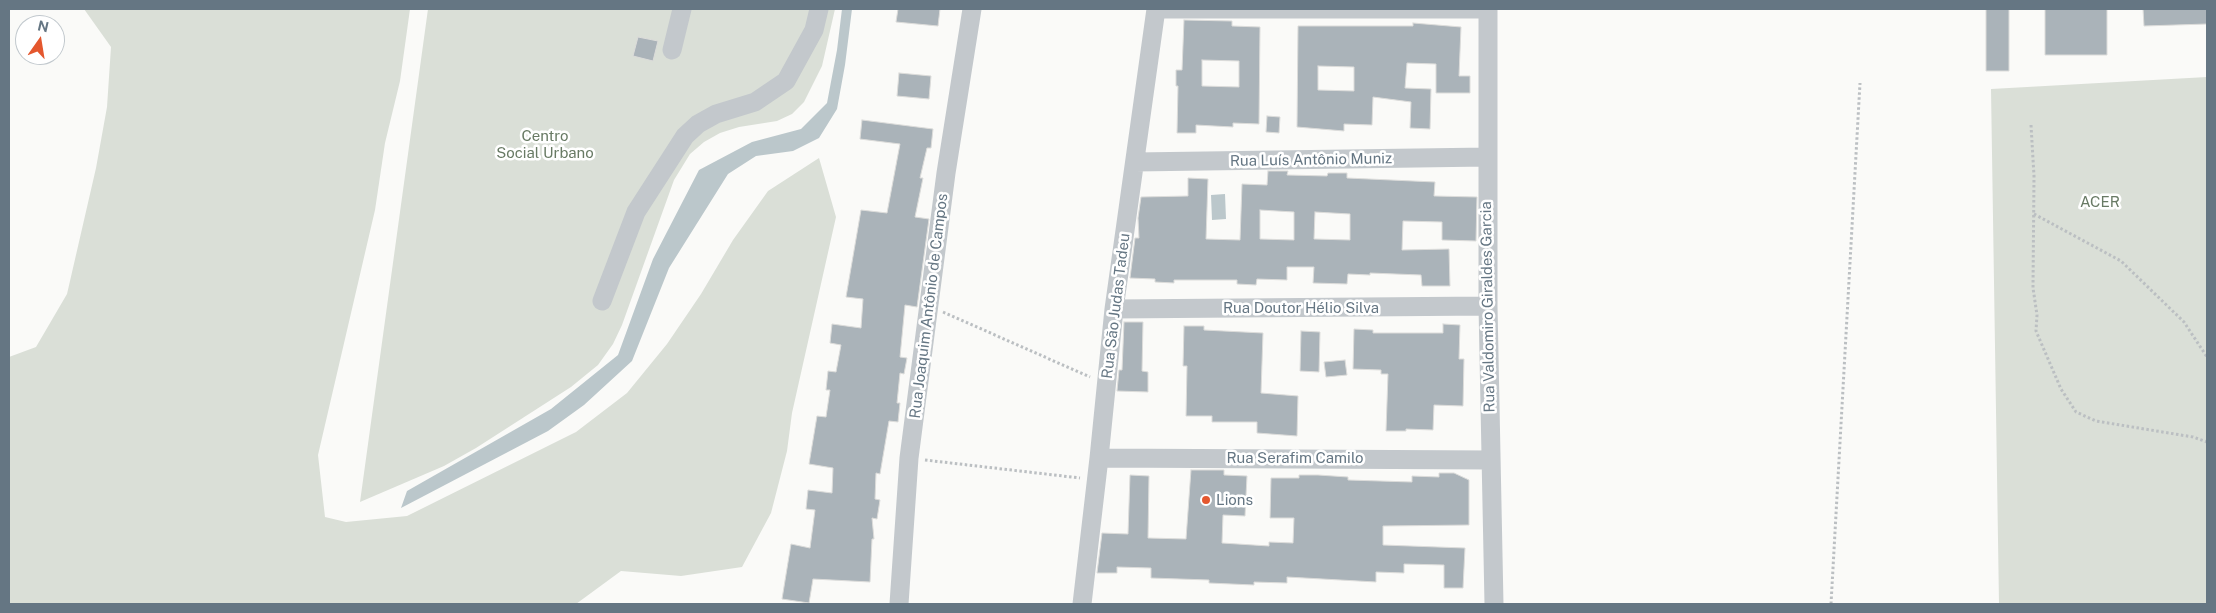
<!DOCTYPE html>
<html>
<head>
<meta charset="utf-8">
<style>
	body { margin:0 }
	#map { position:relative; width:2216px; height:613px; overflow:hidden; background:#fafaf8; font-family:"Public Sans",sans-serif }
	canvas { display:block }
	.frame { position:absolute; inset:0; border:10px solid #657683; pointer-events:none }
	.north { position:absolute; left:15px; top:15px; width:50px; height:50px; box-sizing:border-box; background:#fff; border:1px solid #c1c8cd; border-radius:50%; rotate:13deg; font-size:14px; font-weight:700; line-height:20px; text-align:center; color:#657683 }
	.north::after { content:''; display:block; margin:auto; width:18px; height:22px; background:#e4572e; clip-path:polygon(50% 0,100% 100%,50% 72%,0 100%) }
</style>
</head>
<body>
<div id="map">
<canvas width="2216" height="613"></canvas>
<div class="frame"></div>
<div class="north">N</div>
</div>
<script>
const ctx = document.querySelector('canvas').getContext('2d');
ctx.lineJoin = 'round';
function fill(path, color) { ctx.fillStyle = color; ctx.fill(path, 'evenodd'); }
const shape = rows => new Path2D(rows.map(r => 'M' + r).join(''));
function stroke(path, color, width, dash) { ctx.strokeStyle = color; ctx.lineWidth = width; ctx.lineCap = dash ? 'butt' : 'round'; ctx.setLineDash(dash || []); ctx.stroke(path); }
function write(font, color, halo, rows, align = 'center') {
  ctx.font = font + ' "Public Sans",sans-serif'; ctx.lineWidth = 5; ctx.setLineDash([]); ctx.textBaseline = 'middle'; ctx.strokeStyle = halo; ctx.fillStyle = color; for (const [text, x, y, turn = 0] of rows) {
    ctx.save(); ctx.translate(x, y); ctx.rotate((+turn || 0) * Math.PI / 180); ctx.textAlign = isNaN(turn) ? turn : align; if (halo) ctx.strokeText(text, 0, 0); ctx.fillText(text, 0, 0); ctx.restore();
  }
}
fill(shape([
	[84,9,410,9,400,81,385,143,375,210,318,455,325,517,346,522,407,516,576,432,627,393,667,344,701,294,733,240,768,191,819,158,836,217,792,413,787,451,771,513,742,567,681,576,621,571,576,604,9,604,9,357,36,347,67,294,96,168,107,107,111,47],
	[428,9,835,9,822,66,804,102,792,114,777,121,739,127,720,133,704,142,690,154,674,180,622,325,613,344,598,365,571,387,476,448,444,466,360,502],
	[2207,77,2207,604,1999,604,1991,89]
]), '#dadfd7');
fill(shape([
	[842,9,852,9,845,65,837,109,819,138,793,151,756,156,728,174,669,268,632,361,584,405,548,431,401,508,407,491,551,409,618,355,653,259,699,170,752,142,801,129,827,103,837,50],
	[1225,194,1226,219,1212,220,1211,195]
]), '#bbc7cb');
const building = shape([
	[898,9,940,9,938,26,896,22,898,9],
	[1986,9,2009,9,2009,71,1986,71,1986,9],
	[2045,9,2107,9,2107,55,2045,55,2045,9],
	[2143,9,2207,9,2207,24,2144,26,2143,9],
	[1184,20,1232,21,1232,26,1260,27,1259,124,1233,123,1233,127,1196,125,1196,133,1177,133,1178,86,1176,86,1176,70,1182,70,1184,20],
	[1202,60,1239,61,1239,87,1202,86,1202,60],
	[1413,23,1461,27,1459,76,1470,76,1470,93,1436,93,1436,64,1407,63,1405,88,1431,89,1430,129,1410,128,1411,102,1373,97,1372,125,1344,124,1344,131,1297,127,1298,26,1413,26,1413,23],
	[1318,66,1354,67,1354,91,1318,90,1318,66],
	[638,37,658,41,653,61,633,56,638,37],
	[899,73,931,76,929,99,897,96,899,73],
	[1267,116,1280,117,1279,133,1266,132,1267,116],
	[862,120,933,129,931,148,927,148,920,178,923,178,915,217,929,219,917,307,905,305,900,357,907,358,904,374,900,373,897,403,900,403,898,422,889,421,880,474,876,473,875,499,880,500,877,519,872,518,874,539,872,539,870,582,813,579,809,603,782,599,791,544,810,548,815,510,806,509,808,490,832,493,833,468,809,464,817,416,826,417,830,390,826,390,828,371,836,372,841,345,830,343,832,324,861,328,863,299,846,297,861,210,887,213,900,144,860,139,862,120],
	[1268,171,1288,171,1287,175,1327,176,1328,173,1347,173,1347,178,1435,182,1434,196,1477,197,1476,241,1442,240,1442,222,1403,221,1402,250,1449,249,1450,286,1422,286,1421,275,1370,273,1370,275,1348,274,1347,284,1313,283,1314,267,1287,267,1287,280,1257,279,1256,285,1237,284,1237,280,1174,280,1174,283,1155,282,1155,279,1130,278,1135,238,1139,238,1138,218,1141,197,1188,196,1188,178,1208,179,1206,239,1240,240,1242,184,1267,185,1268,171],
	[1260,210,1294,212,1294,240,1260,239,1260,210],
	[1315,212,1350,214,1350,240,1314,239,1315,212],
	[1124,322,1143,322,1142,371,1148,372,1148,392,1117,391,1119,370,1122,370,1124,322],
	[1443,324,1460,325,1459,359,1464,359,1463,406,1434,405,1433,430,1406,429,1406,431,1386,431,1388,374,1381,374,1381,370,1353,369,1354,329,1373,330,1373,333,1443,333,1443,324],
	[1184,326,1204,326,1204,330,1263,333,1261,393,1298,396,1297,436,1257,433,1257,422,1212,422,1212,416,1186,416,1187,366,1183,366,1184,326],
	[1301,331,1320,332,1319,372,1300,371,1301,331],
	[1345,360,1347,375,1326,377,1324,362,1345,360],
	[1191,470,1224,470,1224,475,1247,476,1245,516,1223,515,1222,543,1269,546,1269,542,1293,543,1294,518,1270,518,1271,478,1299,478,1299,475,1318,475,1348,477,1348,480,1412,482,1412,476,1439,477,1439,473,1454,473,1469,480,1469,525,1383,526,1383,545,1465,548,1463,588,1444,588,1444,565,1404,564,1404,573,1376,572,1376,582,1287,577,1287,583,1254,582,1254,585,1209,583,1209,580,1151,578,1151,568,1117,567,1117,573,1097,573,1102,533,1128,534,1130,475,1149,476,1148,538,1186,539,1191,470]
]);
fill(building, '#aab3b9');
stroke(building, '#dcdcda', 1);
stroke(shape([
	[2031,125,2034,176,2033,288,2037,315,2036,331,2061,389,2076,412,2096,421,2193,437,2207,442],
	[2034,214,2121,261,2184,322,2207,357],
	[943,312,1090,377],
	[925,460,1080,478],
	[1831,604,1860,83]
]), '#bbbfc2', 3, [2.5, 2.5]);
stroke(shape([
	[1156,9,1488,9],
	[1488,9,1488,306,1494,604],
	[672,50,682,9],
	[1135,162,1487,157],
	[602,301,636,212,685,136,698,124,716,114,755,102,786,81,814,30,819,9],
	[1114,309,1488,306],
	[1099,458,1491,460],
	[899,604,909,458,946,173,972,9],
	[1082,604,1099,458,1114,309,1156,9]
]), '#c3c8cc', 19);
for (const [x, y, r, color] of [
	[1206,500,5,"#e4572e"]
]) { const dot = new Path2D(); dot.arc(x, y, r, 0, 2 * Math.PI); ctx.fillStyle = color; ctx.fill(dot); stroke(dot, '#fff', 2); }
write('15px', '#687a64', '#fff', [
	["Centro",545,136],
	["Social Urbano",545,153],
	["ACER",2100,202]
]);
write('15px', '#657683', '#fff', [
	["Rua Luís Antônio Muniz",1311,160,-1],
	["Rua Joaquim Antônio de Campos",929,306,-83],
	["Rua São Judas Tadeu",1116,306,-83],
	["Rua Valdomiro Giraldes Garcia",1488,307,-91],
	["Rua Doutor Hélio Silva",1301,308],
	["Rua Serafim Camilo",1295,458]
]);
write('15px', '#657683', '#fff', [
	["Lions",1216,500]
], 'left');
</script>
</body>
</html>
